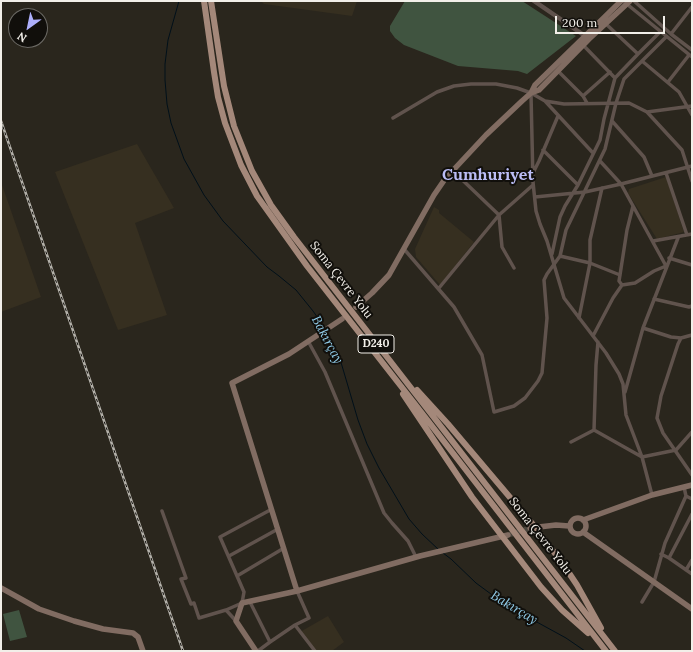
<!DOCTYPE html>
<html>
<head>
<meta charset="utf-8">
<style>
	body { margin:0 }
	#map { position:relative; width:693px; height:652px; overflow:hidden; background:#2a261d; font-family:Lora,serif }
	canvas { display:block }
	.frame { position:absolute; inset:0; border:2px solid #f2efe9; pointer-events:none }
	.north { position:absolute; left:8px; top:8px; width:40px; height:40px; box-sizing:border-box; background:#110f0b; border:1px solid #6b6964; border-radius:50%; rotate:213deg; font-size:11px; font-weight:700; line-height:16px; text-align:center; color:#f2efe9 }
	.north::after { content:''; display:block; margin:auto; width:14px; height:18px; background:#adaffb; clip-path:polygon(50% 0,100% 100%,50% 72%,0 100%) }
	.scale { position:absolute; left:555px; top:16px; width:110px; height:18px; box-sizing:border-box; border:2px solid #f2efe9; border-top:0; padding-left:5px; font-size:12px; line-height:14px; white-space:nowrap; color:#f2efe9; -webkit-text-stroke:3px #110f0b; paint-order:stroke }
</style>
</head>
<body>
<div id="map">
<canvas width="693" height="652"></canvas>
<div class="frame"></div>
<div class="north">N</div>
<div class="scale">200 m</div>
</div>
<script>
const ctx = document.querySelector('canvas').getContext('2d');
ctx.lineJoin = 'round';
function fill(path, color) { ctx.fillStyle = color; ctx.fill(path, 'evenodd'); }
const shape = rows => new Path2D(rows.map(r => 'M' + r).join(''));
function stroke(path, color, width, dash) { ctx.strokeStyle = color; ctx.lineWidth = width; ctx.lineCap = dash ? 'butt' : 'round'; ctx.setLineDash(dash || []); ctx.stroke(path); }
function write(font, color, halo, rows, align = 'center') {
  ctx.font = font + ' Lora,serif'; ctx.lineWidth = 4; ctx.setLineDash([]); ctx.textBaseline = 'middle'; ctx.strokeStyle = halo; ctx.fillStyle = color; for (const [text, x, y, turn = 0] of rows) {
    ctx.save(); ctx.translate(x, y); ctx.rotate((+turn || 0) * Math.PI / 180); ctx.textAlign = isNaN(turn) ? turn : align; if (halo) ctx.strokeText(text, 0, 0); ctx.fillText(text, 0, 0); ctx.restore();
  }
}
fill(shape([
	[261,1,357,1,352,16,264,4],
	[137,144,174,208,135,223,167,315,118,330,55,172],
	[666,177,684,232,657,239,628,193,629,189],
	[1,182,41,297,1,312],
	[434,207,439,210,439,213,474,242,440,285,416,257,415,249],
	[328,616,344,642,332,651,315,651,300,632]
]), '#362f20');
fill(shape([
	[405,1,522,1,576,36,527,74,518,71,458,66,404,45,395,38,390,31,390,26],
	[19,610,27,637,10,641,3,614]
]), '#405440');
stroke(shape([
	[179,1,168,40,165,64,165,80,167,104,171,123,184,159,204,195,223,221,267,267,279,276,296,290,313,311,324,327],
	[326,332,340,359,358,420,367,444,379,468,409,519,422,534,439,550],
	[443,553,451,559,476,583,495,597,524,615,566,638,585,651]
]), '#00101a', 1);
stroke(shape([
	[508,535,530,528]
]), '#48443c', 5.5, [5.5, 3]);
stroke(shape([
	[623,1,692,57],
	[634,1,671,34,692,50],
	[606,24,638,54],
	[671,34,692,7],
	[583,45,615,78],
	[642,61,679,92,692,115],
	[558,71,583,96,587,103],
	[668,82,689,55],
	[531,94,533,182,536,211,540,224,547,241,564,298,606,353,619,374,623,384,626,415,642,457,652,495],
	[583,96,610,72],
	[545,101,593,153],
	[647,112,682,150,692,181],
	[393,118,437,92,454,86,471,84,496,84,517,88,531,93,545,101,564,104,629,103,647,112,692,106],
	[612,121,644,157,652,176],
	[543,150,578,185],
	[453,171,499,215,502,247,514,268],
	[533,173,539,161,558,116],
	[666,173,687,235],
	[535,197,585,192,621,184,692,166],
	[653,241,692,234],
	[404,249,454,307,482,355,494,412,514,406,525,398,538,381,542,373,547,318,544,280,547,274,560,256,566,230,605,149,616,103,624,79,666,37],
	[552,254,560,217,565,206,578,185,600,140,604,119,615,78,638,54,660,32],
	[560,256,590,263,620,275],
	[669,258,692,265],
	[622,285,619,281,620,275,627,230,633,206],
	[439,288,499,215,533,185],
	[654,299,689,307,692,306],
	[579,318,590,263,590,240,602,188],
	[643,328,671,337,681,338],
	[692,335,681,338,678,344,661,396,657,418,663,433,692,475],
	[593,336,613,298,622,285,635,283,654,271,666,266,621,184,600,161],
	[308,341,325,372,384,513,392,523,408,541,416,557],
	[625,392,643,328,678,238],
	[594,430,596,365,598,342],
	[571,442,594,430,642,457,676,450,692,432],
	[684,487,686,496,692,499],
	[162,511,186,578,181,579,191,604,194,603,199,618,226,610],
	[661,554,669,558,692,574],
	[229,556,278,529],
	[669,558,692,514],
	[686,570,692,560],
	[237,576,284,548],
	[250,602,270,642,258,651],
	[642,602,654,582,665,543,686,496],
	[236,621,226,610,242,603,244,592,220,537,272,509],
	[295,625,315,651],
	[270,642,295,625,309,618,297,591]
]), '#60534d', 3.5);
stroke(shape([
	[534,1,588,38]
]), '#60534d', 4.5);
stroke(shape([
	[531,93,539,90,589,39,630,1],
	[356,307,372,293,389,275,434,195,445,179,486,135,522,101,531,93,535,85,621,1],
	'570 526a8 8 0 1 1 16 0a8 8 0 1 1-16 0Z',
	[583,520,652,495,692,485],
	[530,528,556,525,569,526],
	[583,532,692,609],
	[1,588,39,609,74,621,103,629,133,633,138,637,143,651],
	[297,591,232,383,289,354,342,319],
	[256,651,236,621,242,603,297,591,420,556,508,535]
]), '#816c62', 5.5);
stroke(shape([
	[204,1,214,72,218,97,225,123,241,165,257,196,307,266,418,408,606,651],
	[211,1,224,86,234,126,252,171,271,205,294,237,615,651],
	[417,390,448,424,535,527,563,564,577,585,601,628],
	[403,394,472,497,541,587,562,610,588,633]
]), '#a4887a', 6);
const rail = shape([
	[1,121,183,651]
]);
stroke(rail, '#b4b1aa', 2.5);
stroke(rail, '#110f0b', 1, [3]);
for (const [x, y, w] of [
	[376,344,36]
]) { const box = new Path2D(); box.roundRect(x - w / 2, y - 9, w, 18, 3); ctx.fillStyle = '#110f0b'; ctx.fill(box); stroke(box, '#f2efe9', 1); }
write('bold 11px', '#f2efe9', null, [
	["D240",376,344]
]);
write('12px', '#f2efe9', '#110f0b', [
	["Soma Çevre Yolu",341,280,52],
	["Soma Çevre Yolu",540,536,52]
]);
write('italic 13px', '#92ceec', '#110f0b', [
	["Bakırçay",327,340,62],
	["Bakırçay",514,608,31]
]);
write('bold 16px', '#bbbdf6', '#110f0b', [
	["Cumhuriyet",488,175]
]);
</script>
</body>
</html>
